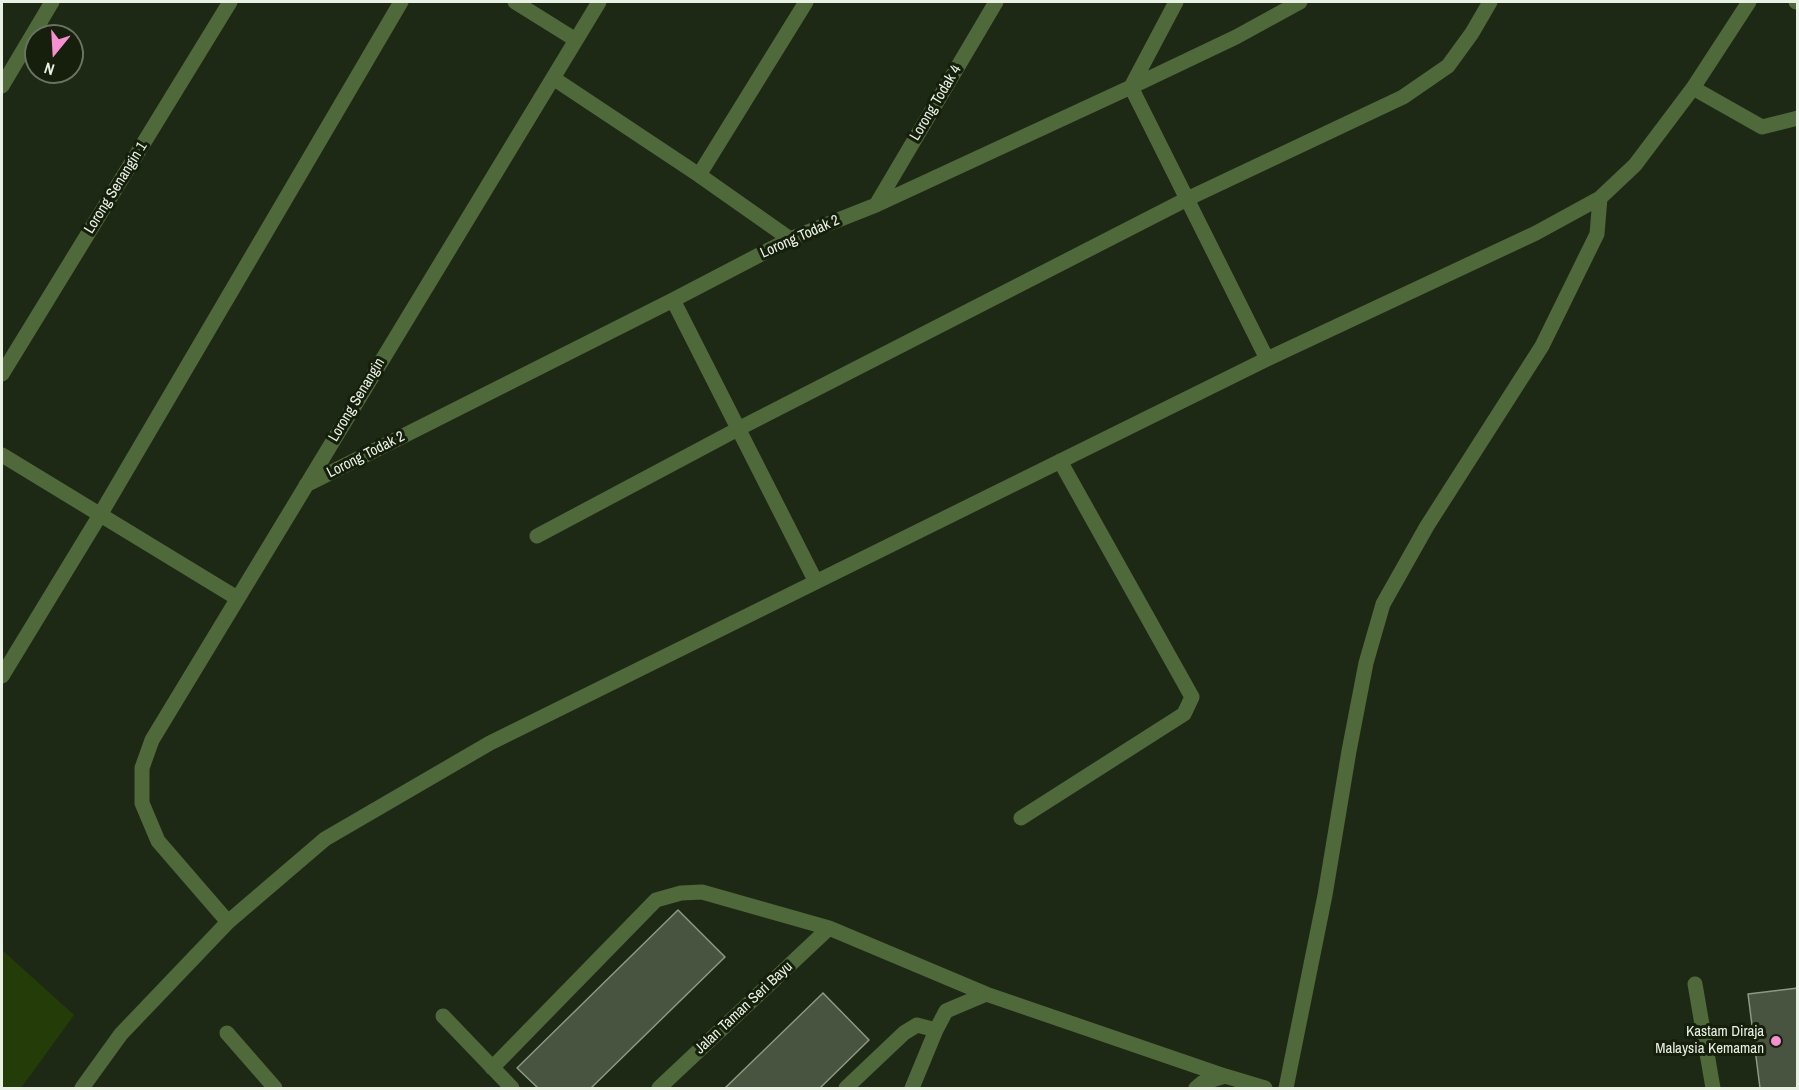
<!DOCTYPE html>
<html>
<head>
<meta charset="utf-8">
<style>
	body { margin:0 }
	#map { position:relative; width:1799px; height:1090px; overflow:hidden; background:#1e2915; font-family:"Archivo Narrow",sans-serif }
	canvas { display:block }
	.frame { position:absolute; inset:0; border:3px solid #e9f1e4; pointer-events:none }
	.north { position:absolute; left:24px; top:24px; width:60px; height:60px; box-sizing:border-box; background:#151f0c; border:2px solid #6a7362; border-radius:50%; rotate:198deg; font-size:16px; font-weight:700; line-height:24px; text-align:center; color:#e9f1e4 }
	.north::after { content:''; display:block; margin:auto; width:21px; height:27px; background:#f690d1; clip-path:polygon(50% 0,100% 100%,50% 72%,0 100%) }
</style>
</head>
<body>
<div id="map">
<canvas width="1799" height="1090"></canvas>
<div class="frame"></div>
<div class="north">N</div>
</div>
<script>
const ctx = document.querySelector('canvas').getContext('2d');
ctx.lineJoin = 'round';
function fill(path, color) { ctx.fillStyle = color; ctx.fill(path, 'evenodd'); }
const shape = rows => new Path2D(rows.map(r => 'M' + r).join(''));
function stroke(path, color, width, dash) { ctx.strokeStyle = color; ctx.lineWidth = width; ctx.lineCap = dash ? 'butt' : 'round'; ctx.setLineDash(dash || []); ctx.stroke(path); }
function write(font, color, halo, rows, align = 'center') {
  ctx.font = font + ' "Archivo Narrow",sans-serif'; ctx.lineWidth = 6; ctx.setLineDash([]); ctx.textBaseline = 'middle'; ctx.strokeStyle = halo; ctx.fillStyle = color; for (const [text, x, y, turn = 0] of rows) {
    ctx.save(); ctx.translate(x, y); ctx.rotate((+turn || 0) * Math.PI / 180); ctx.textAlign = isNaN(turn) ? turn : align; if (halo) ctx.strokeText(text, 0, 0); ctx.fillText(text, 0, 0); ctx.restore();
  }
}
fill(shape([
	[2,950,74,1015,21,1088,2,1088]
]), '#243d08');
const building = shape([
	[678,910,725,957,591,1088,538,1088,517,1068,678,910],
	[1798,988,1798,1088,1760,1088,1748,994,1798,988],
	[823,993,869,1040,820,1088,725,1088,823,993]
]);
fill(building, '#48543f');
stroke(building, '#8c9a82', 1.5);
stroke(shape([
	[515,2,576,40],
	[1176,2,1131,87,1267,359],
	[1796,2,1798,2],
	[553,78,699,175,790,239],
	[2,86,52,2],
	[1693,88,1762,127,1798,118],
	[699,175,806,2],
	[876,205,996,2],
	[673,300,816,582],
	[2,374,230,2],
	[2,455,237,598],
	[306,485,673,300,790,239,876,205,1131,87,1236,37,1300,2],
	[537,536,738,429,1187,199,1403,97,1448,66,1472,33,1490,2],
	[2,676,100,515,401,2],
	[1021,818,1184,714,1192,697,1060,461],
	[228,922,158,841,142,803,142,768,152,740,599,2],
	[1695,984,1713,1088],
	[443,1016,512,1088],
	[227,1033,275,1088],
	[492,1068,656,900,681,893,702,892,829,928,986,994,1225,1076],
	[82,1088,121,1034,228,922,325,839,490,743,1267,359,1536,233,1600,198,1635,165,1693,88,1749,2],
	[659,1088,829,928],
	[846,1088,904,1033,917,1025,936,1030],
	[912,1088,936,1030,946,1011,986,994],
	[1196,1088,1202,1083,1225,1076,1265,1088],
	[1286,1088,1325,895,1349,751,1366,663,1383,604,1427,526,1542,346,1597,234,1600,198]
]), '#4f693a', 15);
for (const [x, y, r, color] of [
	[1776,1041,6,"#f690d1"]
]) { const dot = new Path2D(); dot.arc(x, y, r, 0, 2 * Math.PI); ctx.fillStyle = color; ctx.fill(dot); stroke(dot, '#151f0c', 2); }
write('15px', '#e9f1e4', '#151f0c', [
	["Lorong Todak 4",936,103,-59],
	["Lorong Senangin 1",116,188,-58],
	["Lorong Todak 2",800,237,-24],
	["Lorong Senangin",357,400,-59],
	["Lorong Todak 2",366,455,-27],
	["Jalan Taman Seri Bayu",744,1008,-43]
]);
write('15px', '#e9f1e4', '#151f0c', [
	["Kastam Diraja",1764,1032],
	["Malaysia Kemaman",1764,1049]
], 'right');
</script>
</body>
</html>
